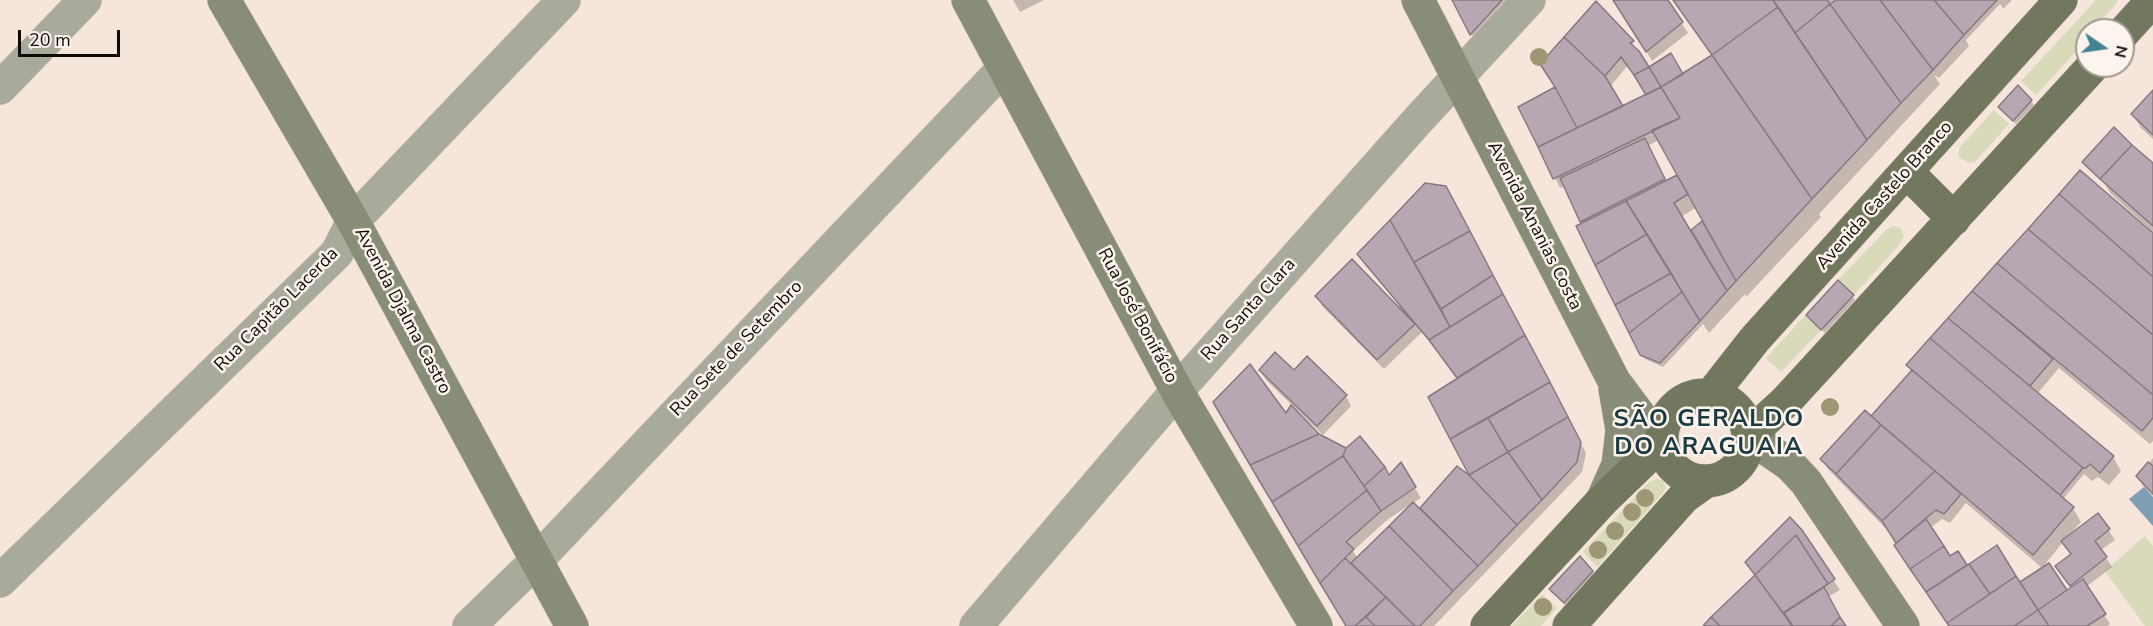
<!DOCTYPE html>
<html>
<head>
<meta charset="utf-8">
<style>
	body { margin:0 }
	#map { position:relative; width:2153px; height:626px; overflow:hidden; background:#f6e5db; font-family:"Nunito Sans",sans-serif }
	canvas { display:block }
	.north { position:absolute; left:2075px; top:18px; width:60px; height:60px; box-sizing:border-box; background:#fef4ee; border:2px solid #9f9792; border-radius:50%; rotate:103deg; font-size:16px; font-weight:700; line-height:24px; text-align:center; color:#100b08 }
	.north::after { content:''; display:block; margin:auto; width:21px; height:27px; background:#418394; clip-path:polygon(50% 0,100% 100%,50% 72%,0 100%) }
	.scale { position:absolute; left:18px; top:30px; width:102px; height:27px; box-sizing:border-box; border:3px solid #100b08; border-top:0; padding-left:8px; font-size:18px; line-height:21px; white-space:nowrap; color:#100b08; -webkit-text-stroke:4px #fef4ee; paint-order:stroke }
</style>
</head>
<body>
<div id="map">
<canvas width="2153" height="626"></canvas>
<div class="north">N</div>
<div class="scale">20 m</div>
</div>
<script>
const ctx = document.querySelector('canvas').getContext('2d');
ctx.lineJoin = 'round';
function fill(path, color) { ctx.fillStyle = color; ctx.fill(path, 'evenodd'); }
const shape = rows => new Path2D(rows.map(r => 'M' + r).join(''));
function stroke(path, color, width, dash) { ctx.strokeStyle = color; ctx.lineWidth = width; ctx.lineCap = dash ? 'butt' : 'round'; ctx.setLineDash(dash || []); ctx.stroke(path); }
function write(font, color, halo, rows, align = 'center') {
  ctx.font = font + ' "Nunito Sans",sans-serif'; ctx.lineWidth = 5; ctx.setLineDash([]); ctx.textBaseline = 'middle'; ctx.strokeStyle = halo; ctx.fillStyle = color; for (const [text, x, y, turn = 0] of rows) {
    ctx.save(); ctx.translate(x, y); ctx.rotate((+turn || 0) * Math.PI / 180); ctx.textAlign = isNaN(turn) ? turn : align; if (halo) ctx.strokeText(text, 0, 0); ctx.fillText(text, 0, 0); ctx.restore();
  }
}
fill(shape([
	[2096,0,2118,0,2114,6,2093,30,2087,30,2087,37,2084,43,2036,95,2021,81],
	[1994,110,2009,124,1975,162,1968,163,1958,156,1960,147],
	[1893,226,1901,228,1904,236,1899,245,1854,295,1838,280,1886,230],
	[1806,315,1821,330,1781,372,1766,358],
	[1657,479,1663,480,1666,487,1663,493,1597,567,1583,552,1649,482],
	[2145,536,2153,546,2153,626,2145,626,2105,571],
	[1542,594,1557,608,1541,626,1512,626]
]), '#d8daba');
fill(shape([
	[2144,487,2153,497,2153,526,2129,499]
]), '#7d9eb3');
fill(shape([
	[1013,0,1044,0,1020,12],
	[1454,0,1516,0,1476,44],
	[1615,0,1666,0,1688,33,1652,61],
	[1673,0,2012,0,2003,9,2000,4,1966,40,1969,46,1939,78,1934,75,1940,84,1819,214,1821,217,1746,297,1745,294,1709,333,1703,324,1663,367,1645,359,1642,354,1578,227,1583,224,1565,186,1560,188,1520,108,1557,88,1596,3,1632,42,1648,68,1682,76,1713,57],
	[1627,66,1648,95,1622,108,1610,87],
	[1659,140,1685,186,1666,182,1647,146],
	[1697,207,1709,231,1707,232,1702,223,1690,232,1681,217],
	[2153,92,2153,139,2141,128,2133,115],
	[2031,101,2034,105,2016,124,1999,107],
	[2084,162,2153,165,2153,232,2110,193,2104,182],
	[1426,185,1505,300,1586,453,1582,472,1434,626,1347,626,1286,416,1292,405,1266,380,1260,370,1294,372,1346,396,1351,406,1323,435,1298,411,1297,413,1318,435,1389,477,1400,464,1421,498,1413,503,1420,510,1457,468,1474,481,1430,397,1458,379,1422,332,1384,369,1322,306,1317,296,1398,307,1400,306,1365,264,1359,254],
	[1411,504,1358,559,1353,551,1387,520],
	[2153,234,2153,441,2150,444,2059,368,2037,394,2113,457,2121,471,2109,485,2098,477,2092,481,2084,474,2063,499,2073,508,2081,522,2070,534,2098,515,2115,540,2101,550,2112,567,2086,587,2110,624,2107,626,1950,626,1918,579,1889,532,1828,469,1822,460,1871,417,1913,372,1908,365,1973,292],
	[1966,503,2042,568,2063,542,2072,556,2057,567,2072,589,2066,592,2048,565,2026,593,1967,567,1958,553,1950,558,1930,528,1942,519,1950,523],
	[1852,296,1855,300,1825,333,1808,315],
	[2153,458,2153,496,2143,486,2138,476],
	[1801,531,1840,590,1828,597,1845,626,1706,626],
	[1592,571,1595,576,1567,607,1551,589]
]), '#0003');
const building = shape([
	[1452,0,1502,0,1470,35,1452,0],
	[1613,0,1668,0,1683,22,1646,52,1613,0],
	[1673,0,1773,0,1778,7,1712,55,1673,0],
	[1773,0,1827,0,1830,4,1795,33,1773,0],
	[1836,0,1880,0,1933,70,1901,103,1830,4,1836,0],
	[1880,0,1934,0,1964,35,1933,70,1880,0],
	[1934,0,1997,0,1964,35,1934,0],
	[1596,1,1634,41,1630,43,1639,51,1649,67,1634,75,1621,57,1605,76,1564,37,1596,1],
	[1830,4,1901,103,1867,140,1795,33,1830,4],
	[1778,7,1867,140,1812,199,1712,55,1778,7],
	[1564,37,1605,76,1623,106,1577,128,1555,87,1540,64,1564,37],
	[1671,53,1683,74,1661,87,1649,67,1671,53],
	[1712,55,1812,199,1736,281,1652,130,1680,118,1661,87,1712,55],
	[1649,67,1661,87,1646,95,1634,75,1649,67],
	[2018,85,2032,100,2013,121,1998,107,2018,85],
	[1555,87,1577,128,1538,147,1518,107,1555,87],
	[1661,87,1680,118,1553,179,1538,147,1661,87],
	[2153,90,2153,135,2131,114,2153,90],
	[2114,127,2132,145,2100,179,2082,162,2114,127],
	[1645,138,1665,179,1580,222,1560,178,1645,138],
	[2132,145,2153,163,2153,226,2100,179,2132,145],
	[2080,170,2153,233,2153,277,2059,194,2080,170],
	[1677,175,1688,194,1674,203,1727,291,1700,321,1626,201,1677,175],
	[1425,183,1446,186,1470,231,1414,262,1390,220,1425,183],
	[2059,194,2153,277,2153,335,2028,229,2059,194],
	[1626,201,1647,234,1595,265,1576,226,1626,201],
	[1390,220,1450,327,1429,340,1357,254,1390,220],
	[1702,221,1736,281,1727,291,1691,230,1702,221],
	[2028,229,2153,335,2153,395,1997,263,2028,229],
	[1470,231,1493,275,1441,309,1414,262,1470,231],
	[1647,234,1671,273,1615,305,1595,265,1647,234],
	[1352,259,1415,324,1377,360,1315,296,1352,259],
	[1997,263,2153,395,2153,418,2142,431,1972,291,1997,263],
	[1671,273,1682,292,1629,333,1615,305,1671,273],
	[1493,275,1503,294,1450,327,1441,309,1493,275],
	[1838,280,1854,295,1821,330,1806,315,1838,280],
	[1972,291,2053,359,2030,386,1948,318,1972,291],
	[1682,292,1700,321,1660,363,1640,355,1629,333,1682,292],
	[1503,294,1525,335,1457,378,1429,340,1503,294],
	[1948,318,2114,456,2100,473,2090,464,2086,468,2083,468,1930,338,1948,318],
	[1525,335,1550,382,1450,439,1428,397,1525,335],
	[1930,338,2083,468,2060,495,1906,365,1930,338],
	[1275,352,1294,370,1307,356,1347,395,1317,426,1259,370,1275,352],
	[1250,364,1286,413,1291,405,1319,434,1250,465,1213,402,1250,364],
	[1912,370,2074,507,2033,555,1871,416,1912,370],
	[1550,382,1568,417,1508,452,1488,418,1550,382],
	[1865,410,1881,425,1836,474,1820,459,1865,410],
	[1568,417,1581,442,1577,462,1542,500,1508,452,1568,417],
	[1488,418,1508,452,1469,475,1450,439,1488,418],
	[1881,425,1935,471,1882,521,1836,474,1881,425],
	[1319,434,1346,448,1343,456,1272,502,1250,465,1319,434],
	[1360,436,1385,467,1364,486,1343,456,1346,448,1360,436],
	[1508,452,1542,500,1517,525,1469,475,1508,452],
	[1343,456,1367,490,1298,546,1272,502,1343,456],
	[1401,462,1416,487,1381,511,1364,486,1385,467,1389,475,1401,462],
	[2148,462,2153,466,2153,494,2136,476,2148,462],
	[1457,466,1469,475,1517,525,1478,566,1420,508,1457,466],
	[1935,471,1961,494,1944,514,1936,510,1896,543,1882,521,1935,471],
	[1367,490,1381,511,1346,542,1354,549,1320,583,1298,546,1367,490],
	[1413,502,1478,566,1453,591,1389,526,1413,502],
	[2098,513,2110,529,2095,541,2107,557,2070,586,2055,566,2071,554,2061,541,2098,513],
	[1790,517,1802,530,1835,579,1828,584,1796,535,1755,575,1745,562,1790,517],
	[1926,519,1944,546,1910,569,1894,545,1926,519],
	[1389,526,1453,591,1420,626,1415,626,1351,563,1389,526],
	[1796,535,1828,584,1783,613,1755,575,1796,535],
	[1997,545,2016,576,1990,594,1969,564,1997,545],
	[1944,546,1950,556,1958,551,1967,565,1926,592,1910,569,1944,546],
	[1580,556,1593,571,1564,603,1549,589,1580,556],
	[1345,558,1386,597,1355,626,1346,626,1320,583,1345,558],
	[2049,563,2067,590,2038,610,2020,582,2049,563],
	[1969,564,1990,594,1947,623,1926,592,1969,564],
	[1755,575,1783,613,1792,626,1720,626,1711,617,1755,575],
	[2016,576,2038,610,2014,626,1949,626,1947,623,2016,576],
	[2083,579,2106,614,2087,626,2049,626,2038,610,2083,579],
	[1824,587,1840,617,1831,626,1793,626,1784,613,1824,587],
	[1386,597,1415,626,1375,626,1366,617,1386,597],
	[2038,610,2049,626,2014,626,2038,610],
	[1366,617,1375,626,1355,626,1366,617],
	[1711,617,1720,626,1703,626,1711,617],
	[1840,617,1846,626,1831,626,1840,617]
]);
fill(building, '#b6a7b2');
stroke(building, '#877983', 1.5);
const street = shape([
	[0,88,85,0],
	[0,581,337,253,353,221,564,0],
	[469,626,536,561,1003,69],
	[976,626,1177,391,1419,119,1529,0]
]);
const secondary = shape([
	[224,0,353,221,572,626],
	[968,0,1177,391,1316,626],
	[1418,0,1614,381,1661,444],
	[1748,436,1790,465,1806,482,1903,626],
	[1602,501,1618,465,1622,430,1615,389]
]);
const primary = shape([
	[2123,33,2153,0],
	[1907,172,1954,219],
	'1662 438a43 43 0 1 1 86 0a43 43 0 1 1-86 0Z',
	[1711,395,1755,339,2061,0],
	[1748,436,1786,401,2093,66],
	[1487,626,1602,501,1661,444],
	[1569,626,1684,497,1705,482]
]);
stroke(street, '#d1c2b9', 34);
stroke(secondary, '#d1c2b9', 34);
stroke(primary, '#d1c2b9', 34);
stroke(street, '#a8ab9c', 33);
stroke(secondary, '#888d77', 33);
stroke(primary, '#71785d', 33);
ctx.fillStyle = '#9e9774';
for (const [x, y] of [
	[1539,57],
	[1830,407],
	[1645,498],
	[1632,512],
	[1615,531],
	[1598,550],
	[1543,607]
]) { ctx.beginPath(); ctx.arc(x, y, 9, 0, 2 * Math.PI); ctx.fill(); }
write('18px', '#100b08', '#fef4ee', [
	["Avenida Castelo Branco",1885,196,-48],
	["Avenida Ananias Costa",1534,226,63],
	["Rua Capitão Lacerda",277,310,-45],
	["Rua Santa Clara",1249,310,-48],
	["Avenida Djalma Castro",402,311,62],
	["Rua José Bonifácio",1137,316,62],
	["Rua Sete de Setembro",737,349,-46]
]);
ctx.letterSpacing = '1.5px';
write('bold 24px', '#1a3a42', '#fef4ee', [
	["SÃO GERALDO",1709,420],
	["DO ARAGUAIA",1709,448]
]);
ctx.letterSpacing = '0px';
</script>
</body>
</html>
